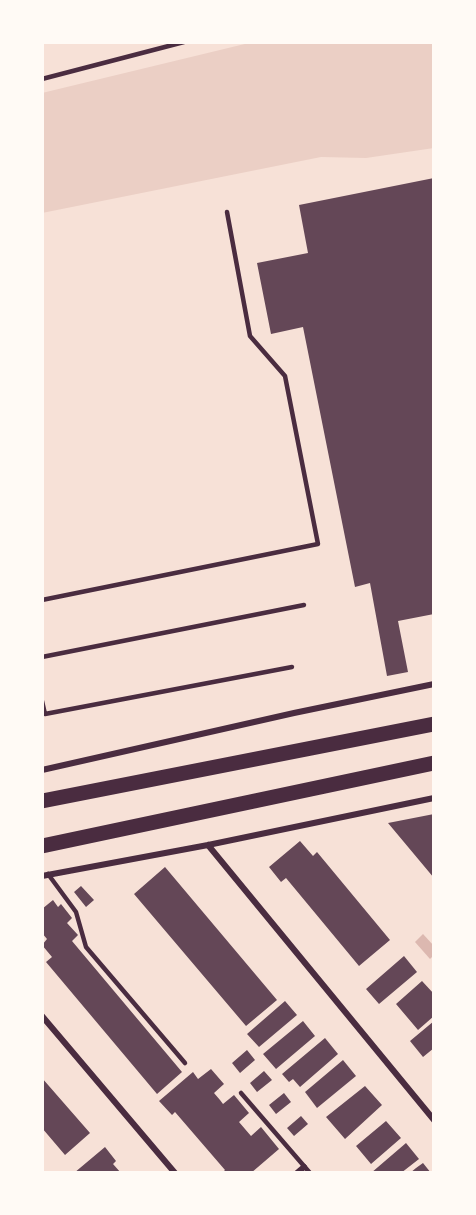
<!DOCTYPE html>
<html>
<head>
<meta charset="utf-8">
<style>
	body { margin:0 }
	#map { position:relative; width:476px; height:1215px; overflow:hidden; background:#f7e1d7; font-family:Poppins,sans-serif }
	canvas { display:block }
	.frame { position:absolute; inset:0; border:44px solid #fffaf5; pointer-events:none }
</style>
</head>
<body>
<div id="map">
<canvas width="476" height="1215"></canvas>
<div class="frame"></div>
</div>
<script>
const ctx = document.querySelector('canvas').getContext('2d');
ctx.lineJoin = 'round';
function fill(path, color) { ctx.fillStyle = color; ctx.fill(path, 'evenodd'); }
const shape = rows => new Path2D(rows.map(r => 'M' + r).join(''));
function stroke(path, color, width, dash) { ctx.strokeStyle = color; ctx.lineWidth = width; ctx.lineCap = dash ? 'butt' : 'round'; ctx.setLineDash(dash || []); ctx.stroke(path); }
fill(shape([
	[253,42,434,42,434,148,366,158,321,157,42,213,42,93]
]), '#ebcfc5');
fill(shape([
	[423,934,434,946,434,955,430,959,415,942]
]), '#dcb8b0');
fill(shape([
	[434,178,434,614,398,621,408,672,387,676,370,583,355,587,303,327,271,334,257,263,308,253,299,205],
	[434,814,434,878,388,823],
	[300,841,313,856,317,852,390,940,359,966,286,878,281,882,269,867],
	[165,867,277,1000,246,1026,134,894],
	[81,886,94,900,86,907,74,892],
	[53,900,58,907,61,904,72,918,67,923,78,935,72,941,182,1072,157,1094,46,962,52,957,42,945,47,939,42,933,42,909],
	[404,956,417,972,379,1004,366,989],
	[422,981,434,994,434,1016,418,1030,396,1004],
	[285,1001,297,1015,259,1047,247,1034],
	[303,1021,315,1036,276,1069,263,1054],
	[434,1021,434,1048,423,1057,410,1041],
	[325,1038,338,1054,300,1087,293,1079,289,1082,282,1074],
	[247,1050,255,1060,240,1073,232,1063],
	[343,1060,356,1076,317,1108,305,1092],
	[211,1069,224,1084,214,1093,220,1100,223,1104,234,1095,249,1113,239,1122,251,1136,261,1127,279,1149,251,1173,222,1173,225,1170,175,1112,172,1115,159,1101,193,1072,198,1079],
	[264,1071,272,1080,257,1092,250,1083],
	[42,1078,90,1133,65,1155,42,1128],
	[365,1086,382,1105,345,1139,326,1117],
	[284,1093,291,1102,276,1114,269,1105],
	[301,1116,308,1124,294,1136,287,1128],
	[386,1121,401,1138,371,1164,356,1146],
	[406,1143,419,1159,401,1173,371,1173],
	[105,1147,116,1161,113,1164,121,1173,74,1173],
	[423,1163,431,1173,410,1173,416,1168]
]), '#644757');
stroke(shape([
	[42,79,184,42],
	[42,600,318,544,285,376,250,336,227,212],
	[42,657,304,605],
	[42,701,45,714,292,667],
	[48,874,76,912,86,947,185,1063],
	[241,1093,310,1173]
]), '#4a2c40', 4.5);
stroke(shape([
	[42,770,294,713,434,684],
	[208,845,434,1120],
	[42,876,208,845,434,798],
	[42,1016,175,1173],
	[297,1173,304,1167]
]), '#4a2c40', 6);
stroke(shape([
	[42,801,434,724],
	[42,846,434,763]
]), '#4a2c40', 15);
</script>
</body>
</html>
